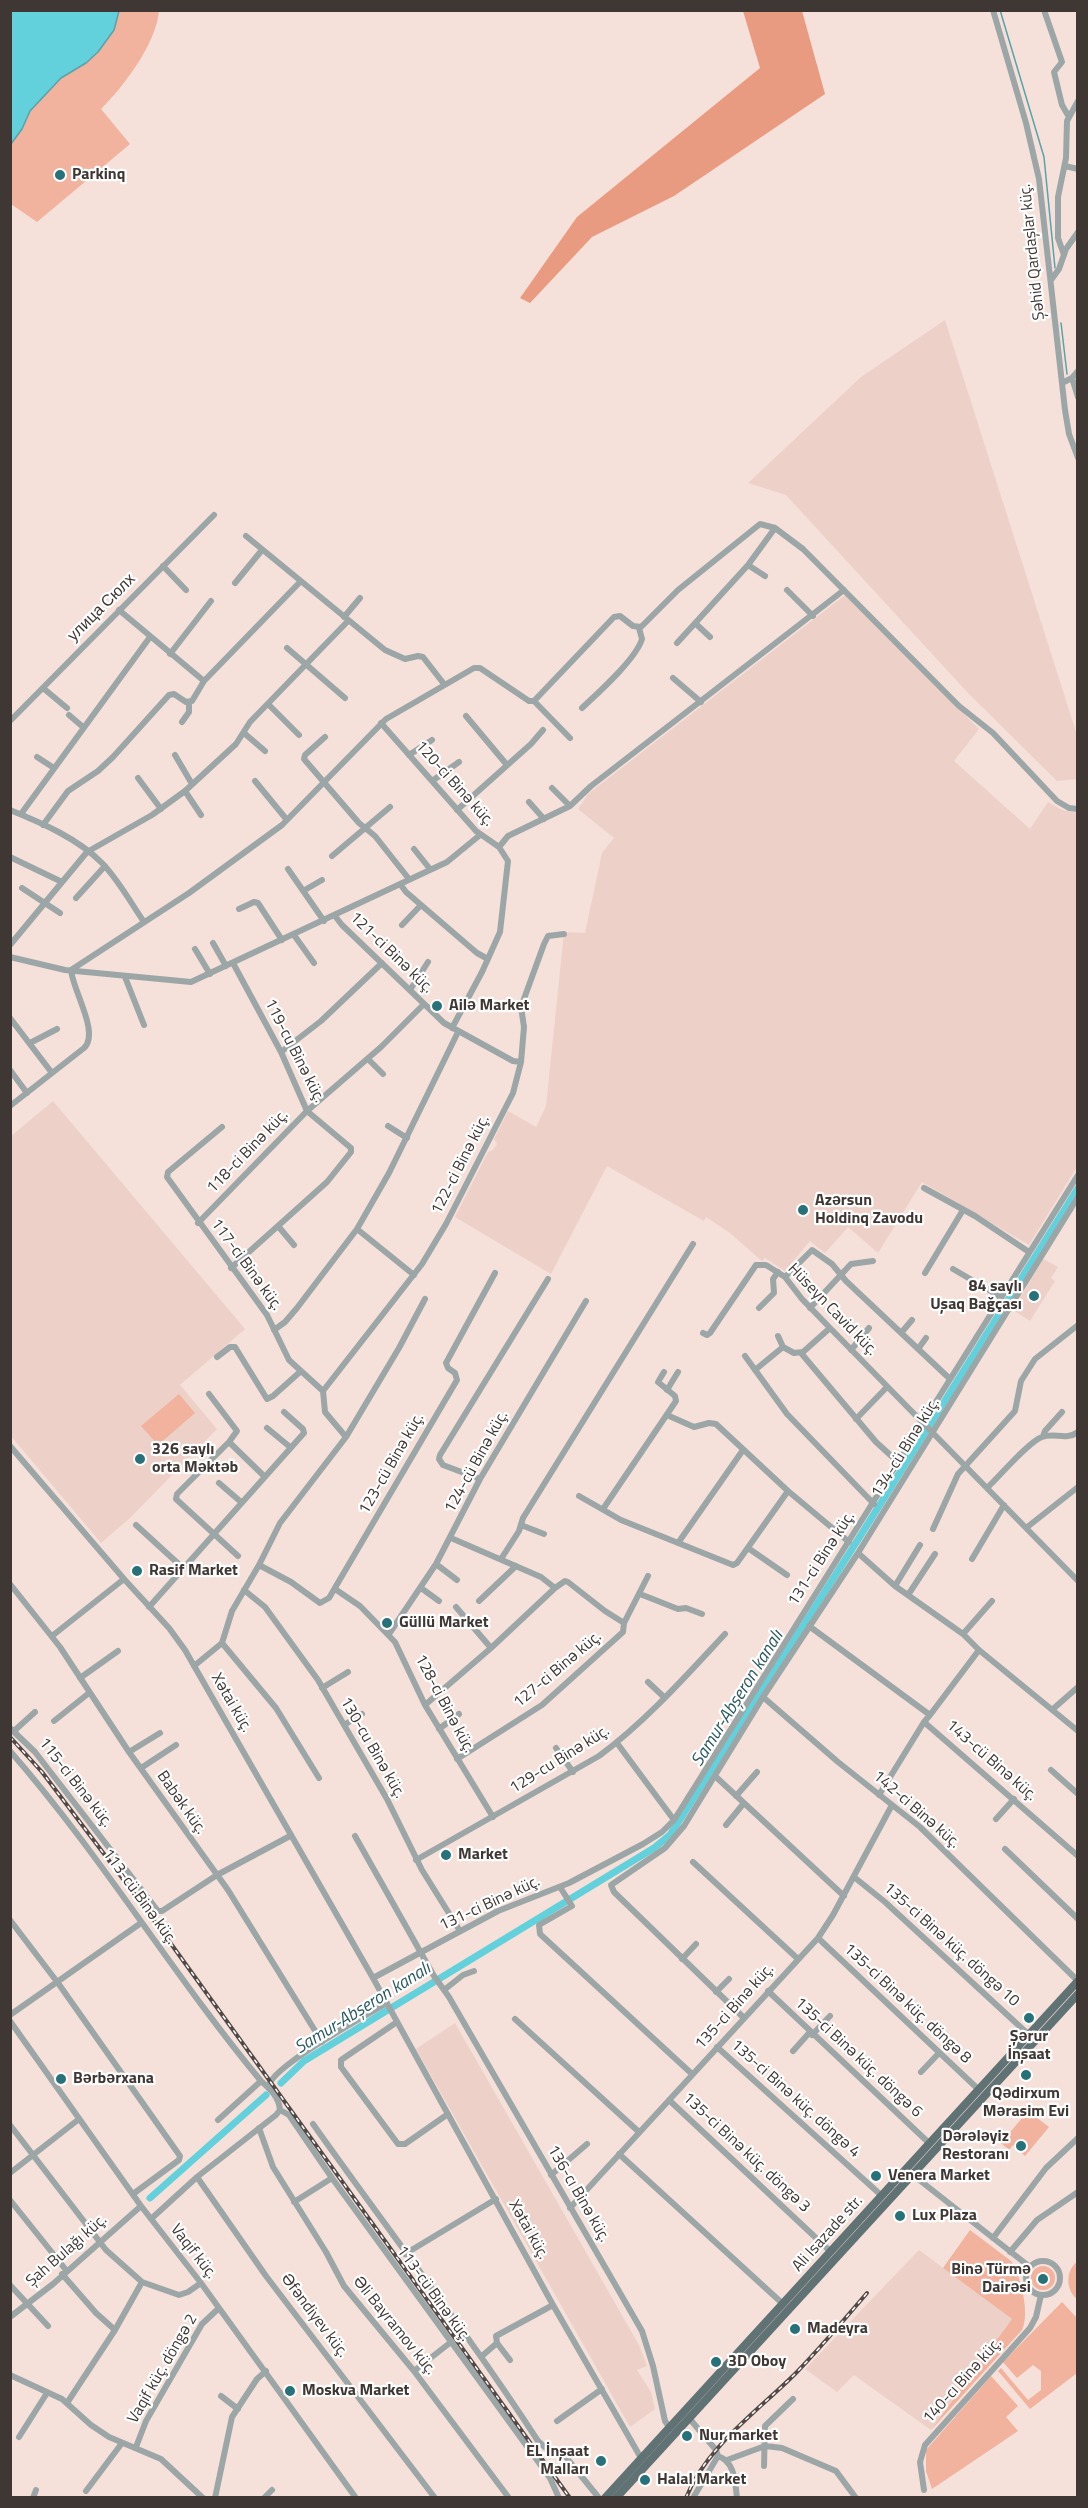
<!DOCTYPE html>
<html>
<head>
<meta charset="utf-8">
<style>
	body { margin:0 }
	#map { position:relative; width:1088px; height:2508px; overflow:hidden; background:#f5e0da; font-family:"Titillium Web",sans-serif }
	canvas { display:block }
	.frame { position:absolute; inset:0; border:12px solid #3f3734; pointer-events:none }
</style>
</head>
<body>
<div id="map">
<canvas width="1088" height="2508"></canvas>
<div class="frame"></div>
</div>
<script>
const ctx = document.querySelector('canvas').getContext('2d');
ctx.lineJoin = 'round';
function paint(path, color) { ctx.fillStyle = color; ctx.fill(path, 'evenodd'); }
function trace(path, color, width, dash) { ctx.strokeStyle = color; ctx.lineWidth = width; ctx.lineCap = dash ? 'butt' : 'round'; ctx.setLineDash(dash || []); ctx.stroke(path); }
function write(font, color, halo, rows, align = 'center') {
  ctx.font = font + ' "Titillium Web",sans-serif'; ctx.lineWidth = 4.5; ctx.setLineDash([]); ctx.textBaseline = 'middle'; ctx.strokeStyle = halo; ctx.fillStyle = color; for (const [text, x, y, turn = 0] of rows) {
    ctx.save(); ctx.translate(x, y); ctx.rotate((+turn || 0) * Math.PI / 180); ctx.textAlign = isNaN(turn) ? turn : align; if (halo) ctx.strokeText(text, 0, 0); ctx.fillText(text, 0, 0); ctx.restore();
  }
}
paint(new Path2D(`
	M945,320L1077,735V779L1057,781L968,693L786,495L748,483L861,377Z
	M845,595L979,729L954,761L1030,829L1048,802L1062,810L1077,813V1167L1029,1245L922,1182L878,1253L848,1227L825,1253L810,1241L785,1271L765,1258L762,1261L730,1233L706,1217L704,1221L607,1166L551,1274L455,1217L488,1152L493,1150L497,1144L494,1139L508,1111L536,1127L546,1106L564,932L585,933L602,853L614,838L578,809L588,794Z
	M53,1101L245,1329L180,1385L217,1429L129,1519L101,1543L11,1436L10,1137Z
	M1043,1259L1058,1267L1051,1278L1055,1281L1030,1321L1013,1310Z
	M455,2023L639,2345L647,2366L637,2370L651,2392L655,2409L630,2427L416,2049Z
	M919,2250L1012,2319L931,2430L854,2375L837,2392L805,2369Z`), '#edd1c8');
paint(new Path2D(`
	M10,11H159C156,44 124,86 101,109L130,144L37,222L11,204Z
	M179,1394L195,1413L158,1445L141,1426Z
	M1028,2111L1049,2127L1025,2156L1013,2145L1009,2150L1001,2143Z
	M970,2230L1011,2261C1021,2276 1030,2314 1022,2330L931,2430L1012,2319L943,2268Z
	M1077,2262V2299C1066,2290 1065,2271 1077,2262Z
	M1031 2278a12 12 0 1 1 24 0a12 12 0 1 1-24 0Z
	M1062,2302L1077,2318V2373L1030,2409L998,2371L1001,2368L1028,2400L1041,2390V2371L1033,2365L1017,2378L1003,2362Z
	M991,2376L1018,2406L1006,2417L1018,2431L932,2489L926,2471V2450Z`), '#f1b29e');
paint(new Path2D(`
	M743,11H802L825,94L674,196L592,237L530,303L520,298L577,217L760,68Z`), '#e99b82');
const water = new Path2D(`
	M11,10L119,11L114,30L98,52L86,63L61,78L30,111L22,129L11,144Z`);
paint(water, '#63d1dc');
trace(water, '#58a3aa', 1.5);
trace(new Path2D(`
	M1000,10L1044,157L1055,268
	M1061,323L1067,374`), '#58a3aa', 1.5);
trace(new Path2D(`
	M281,2083L304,2061L654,1848L670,1835L859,1538L1078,1188
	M150,2198L266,2095`), '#63d1dc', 7);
trace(new Path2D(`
	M993,10L1026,123L1039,179L1065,410L1069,434L1078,458
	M1044,10L1062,62L1054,72L1062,105L1069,117
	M1065,166L1078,169
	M1064,255L1058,238V197L1066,158L1067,121L1078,101
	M1051,280L1059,269L1066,249L1078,232
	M1072,378L1078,397
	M1062,383L1072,378L1078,371
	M246,536L385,650L405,659L418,656L423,657L444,684
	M748,565L765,576
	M163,566L186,590
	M235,583L262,550
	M787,590L813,616
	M119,610L204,681
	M344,617L360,598
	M695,623L710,637
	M677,643L748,565L775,528
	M287,648L345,698
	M170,654L211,601
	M673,678L701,702
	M43,688L67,708
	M534,701L570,738
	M268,704L299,735
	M582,708C598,693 636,659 642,639L639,628
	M69,715L83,727
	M466,716L507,765
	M10,721L214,515
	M182,722L189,712V702
	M381,723L476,831L499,847L508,861L500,932L482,972L452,1028
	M244,733L265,751
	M325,737L305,755L304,759L359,823L375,836L409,879
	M175,755L192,784
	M409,755L432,740
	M37,757L54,768
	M138,778L161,809
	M255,781L287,820
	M432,781L459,762
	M552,788L570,806
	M185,791L201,815
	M529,802L544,819
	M10,810C42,823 79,839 103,864C119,881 131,903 144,922
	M457,810L531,744L543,730
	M21,814L150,637
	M43,825L68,791L98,771L113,757L169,695L174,694L186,702L192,701L204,681L300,582
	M499,847L508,836L570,806L591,786L844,590
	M414,849L430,869
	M332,856L390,807
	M10,857L62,882
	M288,869L324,921
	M400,884L406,892L477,953L488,959
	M22,888L60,913
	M303,891L322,880
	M76,898L105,866
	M239,909L254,902L258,903L282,940
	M335,916L342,925L444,1023L513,1061L521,1062
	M402,925L421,905
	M294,935L314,963
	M213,943L226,966
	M10,945L87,852L152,815L185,791L236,744L250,722L348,621
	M195,949L210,974
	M10,957L65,970L191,982L447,862L480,835
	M71,970L189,893L282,825L386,719L474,668H480L529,701H534L614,617L620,616L633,626L641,627L678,590L760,524L775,528L803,549L959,706L993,733L1057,801L1069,808L1078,809
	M125,977L144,1025
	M410,990L428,962
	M10,1018L52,1073
	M30,1043L57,1029
	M281,1052L321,1021L382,963
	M368,1059L383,1074
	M10,1070L27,1093
	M10,1106L84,1048C100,1033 73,991 71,970
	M388,1126L407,1138
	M924,1188L975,1216L1029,1252
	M198,1223L307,1111L381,1047L424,1004
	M278,1226L294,1245
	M357,1229L414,1275
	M231,1268L327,1182L351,1152V1148L307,1111L281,1052L233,963
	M953,1269L1001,1297
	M925,1273L963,1210
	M785,1277L812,1250L832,1264L846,1281L950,1379
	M759,1308L774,1293L773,1279L778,1272
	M810,1308L851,1264L873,1261
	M274,1330L285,1322L297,1308L357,1229L389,1173L458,1032
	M703,1333L707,1335L710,1333L756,1265H766L785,1277L802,1299L830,1328L1078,1581
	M901,1333L912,1320
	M778,1336L783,1347
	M918,1349L926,1338
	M851,1350L869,1328
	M801,1353L876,1442L899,1463
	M745,1356L787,1414L874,1504
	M217,1357L230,1347H235L267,1399L273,1396L301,1371
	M755,1370L783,1347L794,1353L803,1352L830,1328
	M667,1390L678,1372
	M323,1391L422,1264L446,1224L513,1093L521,1062L524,1027L521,1007L544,944L548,936L564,934
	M209,1394L237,1431L229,1442L177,1494L176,1499L238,1556
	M667,1415L694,1427L709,1423L716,1424L788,1491L849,1542
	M856,1419L887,1387
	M267,1428L290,1447
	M1043,1436L1045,1431L1062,1412
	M346,1437L399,1348L425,1299
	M229,1442L264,1476
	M10,1446L124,1579L169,1628L185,1650L373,1978L553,2305L641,2458
	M480,1479L443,1465L439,1459L440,1455L548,1279
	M219,1483L241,1502
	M987,1488C999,1477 1028,1442 1042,1437C1054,1432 1066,1441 1078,1432
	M579,1496L621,1520L733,1565L737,1563L788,1491
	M603,1509L676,1401L675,1396L658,1382L664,1372
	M136,1525L183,1568
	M521,1525L544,1534
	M1026,1528L1078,1487
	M933,1529L958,1474L1015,1411L1021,1381L1035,1359L1078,1325
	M451,1538L541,1577L555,1588L565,1581L568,1582L605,1611L624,1623
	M678,1543L743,1450
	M748,1548L787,1575
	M858,1553L895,1586L963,1634L979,1650L1078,1731
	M501,1559L519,1531L523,1518L693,1244
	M972,1559L1004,1505
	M436,1564L457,1580
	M259,1565L291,1582L320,1603L329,1598L457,1380L455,1373L448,1368L446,1363L495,1273
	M10,1584L60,1647L129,1752L228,1890L322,2042
	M895,1586L920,1545
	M421,1588L439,1601
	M335,1589L360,1606L395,1642L425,1705L493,1817
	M244,1590L265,1607L318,1680L387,1799L422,1870L460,1931
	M640,1594L678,1609L686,1608L702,1614
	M908,1595L935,1554
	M479,1601L516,1566
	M149,1607L304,1433L303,1429L284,1412
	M456,1607L491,1648
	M809,1626L930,1715L924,1722L1078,1856
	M389,1634L436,1564L480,1479L586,1301
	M963,1634L992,1601
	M52,1636L124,1579
	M222,1643L276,1708L319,1778
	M194,1666L222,1643L232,1611L259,1565L280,1523L346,1437L325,1412L323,1391L289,1360L267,1315L167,1177L168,1172L222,1127
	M80,1678L118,1651
	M648,1682L665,1698
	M322,1688L348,1672
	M763,1697L838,1762L920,1827L1078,1981
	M425,1705L491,1648L555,1588
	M1053,1709L1078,1687
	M930,1715L979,1650
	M54,1721L89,1693
	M344,1725L362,1714
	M10,1728L35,1752L158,1911H162L217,1875L290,1836
	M439,1729L459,1714
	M14,1731L35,1712
	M617,1743L674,1820
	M556,1748L573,1772
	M10,1751C101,1855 173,1975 261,2081C270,2089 279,2097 280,2110
	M129,1752L160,1733
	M457,1759L542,1705L623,1632L624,1623L648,1576
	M141,1768L176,1745
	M1051,1770L1078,1794
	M715,1776L844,1896
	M879,1795L924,1722
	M736,1796L757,1772
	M996,1819L1014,1799
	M726,1825L744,1803
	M355,1836L434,1976L449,1997L642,2331L653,2366L665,2421L669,2427
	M1005,1849L1078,1919
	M416,1860L599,1756C646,1721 685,1677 725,1634
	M693,1862L798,1959
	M854,1877L885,1902L1028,2034
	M560,1887L572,1906L539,1925L540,1934L692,2074
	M10,1920L58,1983L180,2156L179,2160L133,2194
	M818,1938L978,2089
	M682,1959L696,1944
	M373,1978L498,1911L569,1883L643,1844L662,1832L674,1820L1078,1175
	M444,1990L463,1975L474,1971
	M768,1991L929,2143
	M716,1992L729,1979
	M10,2015L141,1923
	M743,2017L614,1892L611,1885L665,1848L684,1826L763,1697L858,1553L1078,1197
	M515,2019L639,2132
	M10,2021L141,2206L201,2283L356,2498
	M397,2022L341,2060V2067L398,2144H405L448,2114
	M812,2035L830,2016
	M717,2047L882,2196
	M793,2051L810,2032
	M921,2072L939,2053
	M269,2086C271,2067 366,2015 387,2003
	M669,2100L831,2252
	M280,2110L289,2115L332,2178L550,2478L559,2498
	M218,2120L261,2081
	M313,2124C388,2230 467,2332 538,2441L548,2450L565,2456L599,2498
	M10,2125L106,2250L142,2282
	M259,2128L273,2167L326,2252L344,2286L414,2371L509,2498
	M619,2154L783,2304
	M10,2173L79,2119
	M551,2175L587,2144
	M913,2175L1030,2267
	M197,2177L266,2276L435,2498
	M10,2200L66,2270
	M294,2202L332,2178
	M570,2208L818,1938L833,1915L892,1805
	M151,2219L197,2177L276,2115L280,2110
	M993,2238L1046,2168L1078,2138
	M1010,2252L1037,2220L1078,2192
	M405,2254L496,2199
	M1026 2278a17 17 0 1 1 34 0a17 17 0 1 1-34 0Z
	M62,2274L96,2313L115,2330
	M10,2285L48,2326
	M10,2317L53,2284L141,2206
	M482,2356L497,2343
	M510,2360L497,2343L496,2336L553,2305
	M414,2371L451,2342
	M10,2375L62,2399L91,2425L109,2437L161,2459L203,2498
	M221,2396L238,2409
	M67,2403L115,2330L142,2282L179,2295L188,2292L201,2283
	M689,2418L716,2450L718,2456C735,2462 735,2481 737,2498
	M557,2421L602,2389
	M19,2437L47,2393
	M136,2447L146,2421L202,2324L219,2308
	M727,2460L765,2446L782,2448L836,2471L856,2498
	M764,2466L765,2426L793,2399
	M924,2490L920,2462L925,2445L1030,2328L1036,2317L1041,2295
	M86,2491L122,2443
	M33,2498L36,2490
	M215,2498L232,2417L257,2379L266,2371
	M264,2498L272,2490
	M693,2498L718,2456`), '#9da6a7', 6);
trace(new Path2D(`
	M605,2498L1078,1981
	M616,2498L1078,1994`), '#617274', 8);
const rail = new Path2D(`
	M10,1737L42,1772L151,1916L570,2498
	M686,2498C705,2448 759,2410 796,2373C821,2347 844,2320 867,2293`);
trace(rail, '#524845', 4);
trace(rail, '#fff', 1.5, [4.5]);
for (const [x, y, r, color] of [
	[60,175,6,"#277178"],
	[437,1006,6,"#277178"],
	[803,1210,6,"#277178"],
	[1034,1296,6,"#277178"],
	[140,1459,6,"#277178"],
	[137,1571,6,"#277178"],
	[387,1623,6,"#277178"],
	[446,1855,6,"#277178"],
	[1029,2018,6,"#277178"],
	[1026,2075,6,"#277178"],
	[61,2079,6,"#277178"],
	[1021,2146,6,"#277178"],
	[876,2176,6,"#277178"],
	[900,2216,6,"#277178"],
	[1043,2279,6,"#277178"],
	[795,2329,6,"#277178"],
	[716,2362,6,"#277178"],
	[290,2391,6,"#277178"],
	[687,2436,6,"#277178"],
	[601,2461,6,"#277178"],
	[645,2480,6,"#277178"]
]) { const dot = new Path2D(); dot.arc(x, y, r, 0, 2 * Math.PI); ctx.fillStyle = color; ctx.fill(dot); trace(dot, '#fff', 2); }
write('bold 16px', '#3f3734', '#fff', [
	["Parkinq",72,175],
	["Ailә Market",449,1006],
	["Azərsun",815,1201],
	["Holdinq Zavodu",815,1219],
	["84 saylı",1022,1287,"right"],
	["Uşaq Bağçası",1022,1305,"right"],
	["326 saylı",152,1450],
	["orta Məktəb",152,1468],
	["Rasif Market",149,1571],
	["Güllü Market",399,1623],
	["Market",458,1855],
	["Şərur",1029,2037,"center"],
	["İnşaat",1029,2055,"center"],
	["Bərbərxana",73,2079],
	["Qədirxum",1026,2094,"center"],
	["Mərasim Evi",1026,2112,"center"],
	["Dərələyiz",1009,2137,"right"],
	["Restoranı",1009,2155,"right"],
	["Venera Market",888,2176],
	["Lux Plaza",912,2216],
	["Binə Türmə",1031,2270,"right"],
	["Dairəsi",1031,2288,"right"],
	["Madeyra",807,2329],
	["3D Oboy",728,2362],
	["Moskva Market",302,2391],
	["Nur market",699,2436],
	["EL İnşaat",589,2452,"right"],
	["Malları",589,2470,"right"],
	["Halal Market",657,2480]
], 'left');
write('16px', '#3f3734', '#fff', [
	["Şəhid Qardaşlar küç.",1033,252,-96],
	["улица Сюлх",102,608,-45],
	["120-ci Binə küç.",454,784,48],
	["121-ci Binə küç.",391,953,44],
	["119-cu Binə küç.",294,1051,63],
	["118-ci Binə küç.",248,1152,-46],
	["122-ci Binə küç.",461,1165,-63],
	["117-ci Binə küç.",246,1265,54],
	["Hüseyn Cavid küç.",832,1310,46],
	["134-cü Binə küç.",906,1448,-58],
	["124-cü Binə küç.",477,1462,-61],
	["123-cü Binə küç.",392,1464,-60],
	["131-ci Binə küç.",822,1559,-57],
	["127-ci Binə küç.",558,1670,-40],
	["Xətai küç.",231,1703,60],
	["128-ci Binə küç.",444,1704,62],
	["130-cu Binə küç.",372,1748,60],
	["129-cu Binə küç.",560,1760,-32],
	["143-cü Binə küç.",991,1761,41],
	["115-ci Binə küç.",75,1783,52],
	["Babək küç.",181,1803,55],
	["142-ci Binə küç.",916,1810,41],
	["113-cü Binə küç.",139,1897,54],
	["131-ci Binə küç.",490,1904,-25],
	["135-ci Binə küç. döngə 10",951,1945,42],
	["135-ci Binə küç. döngə 8",907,2004,43],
	["135-ci Binə küç.",735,2007,-48],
	["135-ci Binə küç. döngə 6",858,2058,43],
	["135-ci Binə küç. döngə 4",795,2099,42],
	["135-ci Binə küç. döngə 3",746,2153,43],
	["136-cı Binə küç.",578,2194,60],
	["Xətai küç.",528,2230,61],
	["Ali Isazade str.",828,2234,-48],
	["Şah Bulağı küç.",67,2251,-41],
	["Vaqif küç.",193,2252,52],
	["113-cü Binə küç.",433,2294,54],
	["Əfəndiyev küç.",314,2316,53],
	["Əli Bayramov küç.",394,2326,51],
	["Vaqif küç. döngə 2",163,2369,-60],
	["140-cı Binə küç.",963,2381,-48]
]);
write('italic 18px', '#2a5a5f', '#fff', [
	["Samur-Abşeron kanalı",738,1699,-58],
	["Samur-Abşeron kanalı",363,2009,-32]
]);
</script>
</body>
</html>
